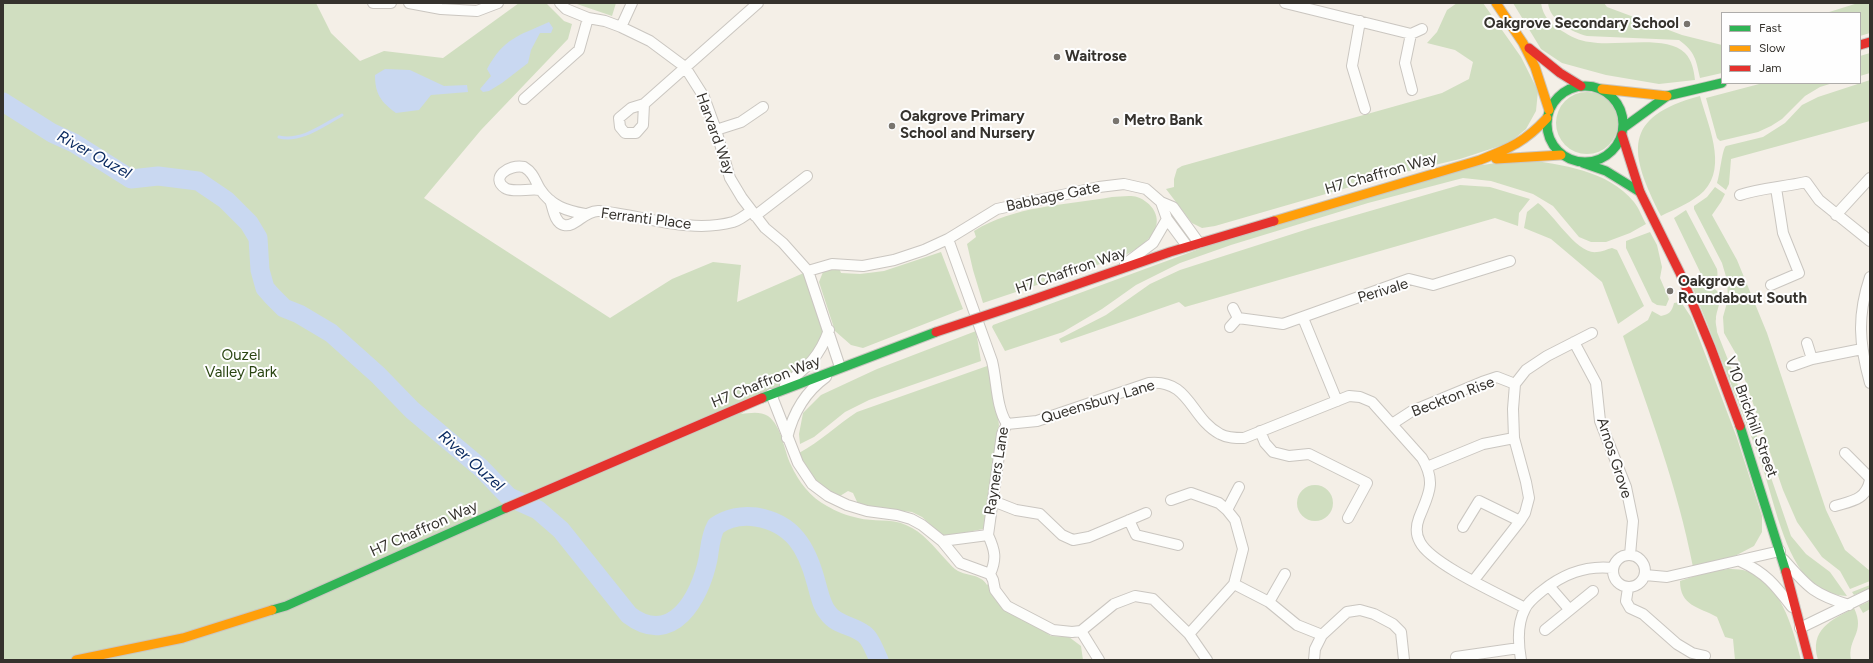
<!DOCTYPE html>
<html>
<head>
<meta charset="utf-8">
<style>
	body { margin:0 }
	#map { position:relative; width:1873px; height:663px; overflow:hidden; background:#f4efe7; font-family:Figtree,sans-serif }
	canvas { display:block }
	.frame { position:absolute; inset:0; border:4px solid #35322d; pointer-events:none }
	.legend { position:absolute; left:1721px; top:12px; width:140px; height:72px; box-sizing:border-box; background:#fefefe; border:1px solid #aeacaa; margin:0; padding:5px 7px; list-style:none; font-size:12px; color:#35322d }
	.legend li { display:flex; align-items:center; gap:8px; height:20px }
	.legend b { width:20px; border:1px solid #aeacaa }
</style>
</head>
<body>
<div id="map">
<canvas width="1873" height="663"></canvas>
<div class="frame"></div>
<ul class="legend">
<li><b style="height:5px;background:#30b455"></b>Fast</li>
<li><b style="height:5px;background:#ff9f0a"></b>Slow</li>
<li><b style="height:5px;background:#e5322d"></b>Jam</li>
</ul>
</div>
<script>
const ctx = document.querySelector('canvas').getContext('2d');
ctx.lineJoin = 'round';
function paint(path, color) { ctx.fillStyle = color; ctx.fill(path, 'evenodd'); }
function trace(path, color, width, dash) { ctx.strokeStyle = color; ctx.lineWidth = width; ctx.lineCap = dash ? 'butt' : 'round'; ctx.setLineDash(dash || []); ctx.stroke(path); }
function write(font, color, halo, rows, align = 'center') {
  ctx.font = font + ' Figtree,sans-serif'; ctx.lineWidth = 4; ctx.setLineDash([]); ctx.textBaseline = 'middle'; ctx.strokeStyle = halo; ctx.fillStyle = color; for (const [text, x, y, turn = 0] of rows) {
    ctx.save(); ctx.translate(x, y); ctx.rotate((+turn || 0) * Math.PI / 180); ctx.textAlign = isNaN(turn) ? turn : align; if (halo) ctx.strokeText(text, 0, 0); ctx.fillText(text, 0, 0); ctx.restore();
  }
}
paint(new Path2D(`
	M3,3H316L331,33L360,61L384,51L443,58L519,3H546L564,21L572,24L568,39L481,130L424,198L610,318L672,279L713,262L741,265L737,302L806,272L829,330L811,364L741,414C750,413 760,411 768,416C782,426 784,451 791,465C798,481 811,498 827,506C835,511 848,516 858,518C873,522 891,518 906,525C923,532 934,547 947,561C950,564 954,569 958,571C967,576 981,574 987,585L989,583L1027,618L1051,636L1069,637L1081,646L1083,660H3Z
	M574,3H616L612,16Z
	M1457,3H1483L1521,57L1538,91L1536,111L1526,129L1509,143L1460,159L1388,176L1215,226L1202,228L1192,223L1166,189L1174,187V179L1177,169L1182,166L1442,93L1469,79L1473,62L1455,50L1427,43L1437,32L1447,10Z
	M1513,3H1541C1543,16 1550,24 1562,31C1570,36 1579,41 1590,42C1615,47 1666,34 1685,53C1692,60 1694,71 1695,80L1659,84L1606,75L1562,63L1541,49Z
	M1548,3H1604L1607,7L1682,35L1722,45V73L1700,78C1696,59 1695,52 1679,40L1587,36C1572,32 1550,21 1548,3Z
	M1858,3H1870V33L1860,36V13H1826Z
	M1870,53V73L1860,76V56Z
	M1870,80V121L1731,159L1729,184L1726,190L1717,183C1720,175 1722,149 1726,146L1763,137L1785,123L1802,105L1818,97Z
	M1763,83H1833L1820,87L1805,96L1782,119L1771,126L1758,132L1720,141L1717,138L1706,98Z
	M1556 123a31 31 0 1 1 62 0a31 31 0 1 1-62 0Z
	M1700,96C1707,123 1728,166 1704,191C1693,202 1675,209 1661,216C1629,153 1621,117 1700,96Z
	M1523,159C1562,165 1608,170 1634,202C1639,208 1642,217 1646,224L1630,233L1606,242H1591L1579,237L1553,206L1533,194L1491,181L1463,178L1368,203L1231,245L1180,263L1136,285L1102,309L1063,332L1005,351L992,327L993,325L1210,245L1476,166Z
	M1460,185L1490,187L1530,199L1519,213L1518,226L1495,218L1185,307L1179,302L1061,343L1059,339L1106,315L1150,284L1180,270L1311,228Z
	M1715,187L1725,194L1721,202L1712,215L1737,260L1767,333L1826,510L1845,550L1870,571V581L1850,589L1840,571L1822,557L1797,522L1783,490L1736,354L1724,333L1723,317L1728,299L1727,280L1722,263L1694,209V206L1707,197Z
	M1112,197C1119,197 1130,195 1137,197C1152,202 1163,218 1153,233C1146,244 1134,250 1124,256L983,303L973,270L967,244L976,237L974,231C1014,206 1065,205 1112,197Z
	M1538,203C1554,214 1577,255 1597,252C1602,252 1607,249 1612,248L1617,250L1644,306L1618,324L1602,282L1551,239L1524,228L1527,212Z
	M1686,210L1717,269C1718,275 1718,280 1712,284L1706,282L1701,274L1674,218Z
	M1650,232L1657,245L1662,267L1660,278L1669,299L1666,306L1657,305L1652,302L1626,248V241Z
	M941,252L963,309L863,348L851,345L835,331L819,282L823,272L830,268H839L841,273L860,274L884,271Z
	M1697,278C1705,292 1711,284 1717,291C1724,298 1716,310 1716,319C1715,323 1717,327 1717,332L1749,413L1791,536L1806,554L1830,572L1847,596C1831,595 1817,591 1807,578C1781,548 1772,491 1758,454C1736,396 1713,338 1690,281Z
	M1681,302L1691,317L1737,438L1762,516V532L1754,546L1733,557L1693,567C1678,488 1649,412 1623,336L1648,320L1652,311L1661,316C1669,314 1672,312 1674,303Z
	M976,331L981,361L869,400L845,412L814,437L800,444L799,434L803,413L821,395L877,369Z
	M990,365L995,394L999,425L985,527L983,529L948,536L941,534L922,517L912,512L873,508L858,504L853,493L848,491L840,496C819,489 807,472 799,453C820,442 837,425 857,412Z
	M1297 503a18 18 0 1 1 36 0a18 18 0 1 1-36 0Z
	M1728,569C1732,569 1738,569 1743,570C1780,578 1793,629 1801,660H1735L1733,639L1725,637L1717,617C1699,607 1680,606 1680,581L1707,572Z
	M1870,585V589L1854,595L1852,592Z
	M1870,601V609L1863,613L1859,606Z
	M1854,608C1866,633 1847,638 1851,660H1818C1809,630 1831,620 1854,608Z`), '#d0dec0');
paint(new Path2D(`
	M549,22L553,28L551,33H540L531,50L528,63L502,83L489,91L483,92L480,89L491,76L487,69C504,38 518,36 549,22Z
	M385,69L410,70L444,86L467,85L468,92L431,95L419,110L396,113C381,102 375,94 375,75Z`), '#c9d8f1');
trace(new Path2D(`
	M279,137C302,142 323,125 342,115`), '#c9d8f1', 3);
trace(new Path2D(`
	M3,102L52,133L74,143L131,179L158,176L198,181L226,200L249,223L258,238L260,270L265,288L272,296L284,308L299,314L331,333L378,375L412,410L481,468L509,497L538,510L561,530L629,615C672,648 700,598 708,559C710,548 710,537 716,526C727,518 742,515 756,517C793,523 807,548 816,582C819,592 821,605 828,613C836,625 852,625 864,634C871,639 875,652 879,660`), '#c9d8f1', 19);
const street = new Path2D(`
	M373,3H391
	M409,3L441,9L477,11L498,3
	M560,3L566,9L588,18L605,21L621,27L650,41L685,67L704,97L716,130L730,178L742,198L765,228L783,243L808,271L840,367
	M1285,3L1411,34L1422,29
	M1360,21L1352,66L1365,109
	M621,27L632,3
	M1411,34L1405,63L1412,90
	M524,99L579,50L588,18
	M644,104L631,108L619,118L620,127L625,133H636L643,125L644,104L758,3
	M716,130L741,122L763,107
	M540,190C531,188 512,193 505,188C490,178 508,164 524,167C534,173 535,181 540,189C551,206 567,211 585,214
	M1740,195C1761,188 1784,187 1806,182L1819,200L1870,241
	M550,200C553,207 554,223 564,225C575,228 585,210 599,211C643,215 689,234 733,222C739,220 746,215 751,211
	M1836,215L1870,178
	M755,216L807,176
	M948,239L997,209L1099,187L1124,184L1146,189L1161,202
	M1187,246L1167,219L1161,202L1173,207L1199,243
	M1125,264L1153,243L1167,219
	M808,271L832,264L863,266L894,260L924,250L948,239L992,361C997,381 996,407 1007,424L1002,434L988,535L942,541
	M1870,277C1857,316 1859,343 1870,383
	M1771,285L1799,273L1783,233L1776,188
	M1233,308L1238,318
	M1238,318L1283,324L1409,279L1433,285L1510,261
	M1303,318L1337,401
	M1230,327L1238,318
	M1574,342L1596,383L1600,421L1626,487L1633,521L1630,555
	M1807,343L1812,359
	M1792,366L1812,359L1862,349
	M785,385C807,367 819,358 829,330
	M771,394L798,463L812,484L828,496L847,505L867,511L897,515L911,519L922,525L942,541L960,563L990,574L993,580L995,590L1007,606L1053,630L1072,632L1081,631L1114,604L1135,596L1153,599L1189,634L1207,660
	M1007,424L1037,421L1149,383C1190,379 1190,418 1220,434C1227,438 1236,438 1244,438L1349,396L1360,397L1372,402L1422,458C1437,483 1428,495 1419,518C1416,526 1416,535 1420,542C1431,564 1501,595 1525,608
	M1392,424L1412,411L1482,382L1497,377L1515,384
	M1260,431L1265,443L1273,452L1289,456L1309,454L1367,483L1348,518
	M787,438C793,413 805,392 826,377
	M1845,453L1870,478
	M1427,467L1483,444L1514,438
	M1171,500L1191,493L1219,503L1227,510L1235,520L1243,549L1234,584L1189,634
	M993,501L1016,510L1040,514L1062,535L1073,540L1089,537L1146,513
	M1835,506C1852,501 1866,500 1870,480
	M1227,510L1239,487
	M1129,520L1136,535L1178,545
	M1463,527L1479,501L1520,521
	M988,535C995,550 997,559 990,574
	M1613 571a16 16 0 1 1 32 0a16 16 0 1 1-32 0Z
	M1784,560C1808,587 1813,594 1849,605
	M1740,561C1766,573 1775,585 1792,607
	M1645,575L1667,577L1780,551
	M1474,580L1520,521L1525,513L1529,498L1526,482L1514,438L1513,409L1515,384L1526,370L1547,356L1592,333
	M1234,584L1269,602L1297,625L1322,635
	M1549,586L1569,609
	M1628,588L1626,601L1630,608L1643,614L1677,644L1692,653L1705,656
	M1269,602L1285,574
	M1800,628L1870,594
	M1545,630L1593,591
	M1081,631L1099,660
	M1456,657L1519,648
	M1314,660L1315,649L1322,635L1347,612L1360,610L1374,614L1393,624L1401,632L1404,660
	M1521,660C1518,643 1517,624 1525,609C1528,602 1536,596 1542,591C1563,574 1585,565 1613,568`);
const fast = new Path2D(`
	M1547 124a38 38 0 1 1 76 0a38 38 0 1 1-76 0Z
	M1623,128L1667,96L1722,83
	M1583,163L1606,171L1640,192
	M762,398L936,332
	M1740,426L1786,572
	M272,610L286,606L506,508`);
const slow = new Path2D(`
	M1496,3L1523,43L1535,67L1549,110
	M1602,89L1667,96
	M1496,159L1561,155
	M1274,221L1480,160C1510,148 1525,142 1547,118
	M76,660L183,638L272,610`);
const jam = new Path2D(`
	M1860,45L1870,42
	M1529,48L1560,73L1581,86
	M1622,135L1640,192L1680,273L1711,348L1740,426
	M1029,301L1170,252L1274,221
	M506,508L762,398
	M1786,572L1809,660`);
trace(street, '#cac6c0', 12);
trace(fast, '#cac6c0', 11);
trace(slow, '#cac6c0', 11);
trace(jam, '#cac6c0', 11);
trace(street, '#fdfdfb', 10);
trace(fast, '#30b455', 9);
trace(slow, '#ff9f0a', 9);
trace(jam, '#e5322d', 9);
const jamBridge = new Path2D(`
	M936,332L1029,301`);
trace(jamBridge, '#cac6c0', 11, []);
trace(jamBridge, '#e5322d', 9);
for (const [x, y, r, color] of [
	[1687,24,4,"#78746e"],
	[1057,57,4,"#78746e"],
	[1116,121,4,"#78746e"],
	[892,126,4,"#78746e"],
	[1670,291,4,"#78746e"]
]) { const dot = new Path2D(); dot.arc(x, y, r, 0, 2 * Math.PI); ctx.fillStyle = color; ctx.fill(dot); trace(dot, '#fefefe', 1.5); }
write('bold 15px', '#35322d', '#fefefe', [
	["Oakgrove Secondary School",1679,24,"right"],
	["Waitrose",1065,57],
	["Oakgrove Primary",900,117],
	["School and Nursery",900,134],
	["Metro Bank",1124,121],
	["Oakgrove",1678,282],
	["Roundabout South",1678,299]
], 'left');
write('15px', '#35322d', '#fefefe', [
	["Harvard Way",715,134,70],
	["H7 Chaffron Way",1381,174,-16],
	["Babbage Gate",1053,197,-12],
	["Ferranti Place",646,219,7],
	["H7 Chaffron Way",1071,271,-19],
	["Perivale",1383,291,-17],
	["H7 Chaffron Way",766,382,-22],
	["Beckton Rise",1453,397,-21],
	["Queensbury Lane",1098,402,-17],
	["V10 Brickhill Street",1751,417,70],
	["Arnos Grove",1614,458,72],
	["Rayners Lane",997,471,-81],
	["H7 Chaffron Way",424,529,-24]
]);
write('15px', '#2a4512', '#fefefe', [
	["Ouzel",241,356],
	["Valley Park",241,373]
]);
write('italic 16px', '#07275e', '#fefefe', [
	["River Ouzel",94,155,29],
	["River Ouzel",471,461,42]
]);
</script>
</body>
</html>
